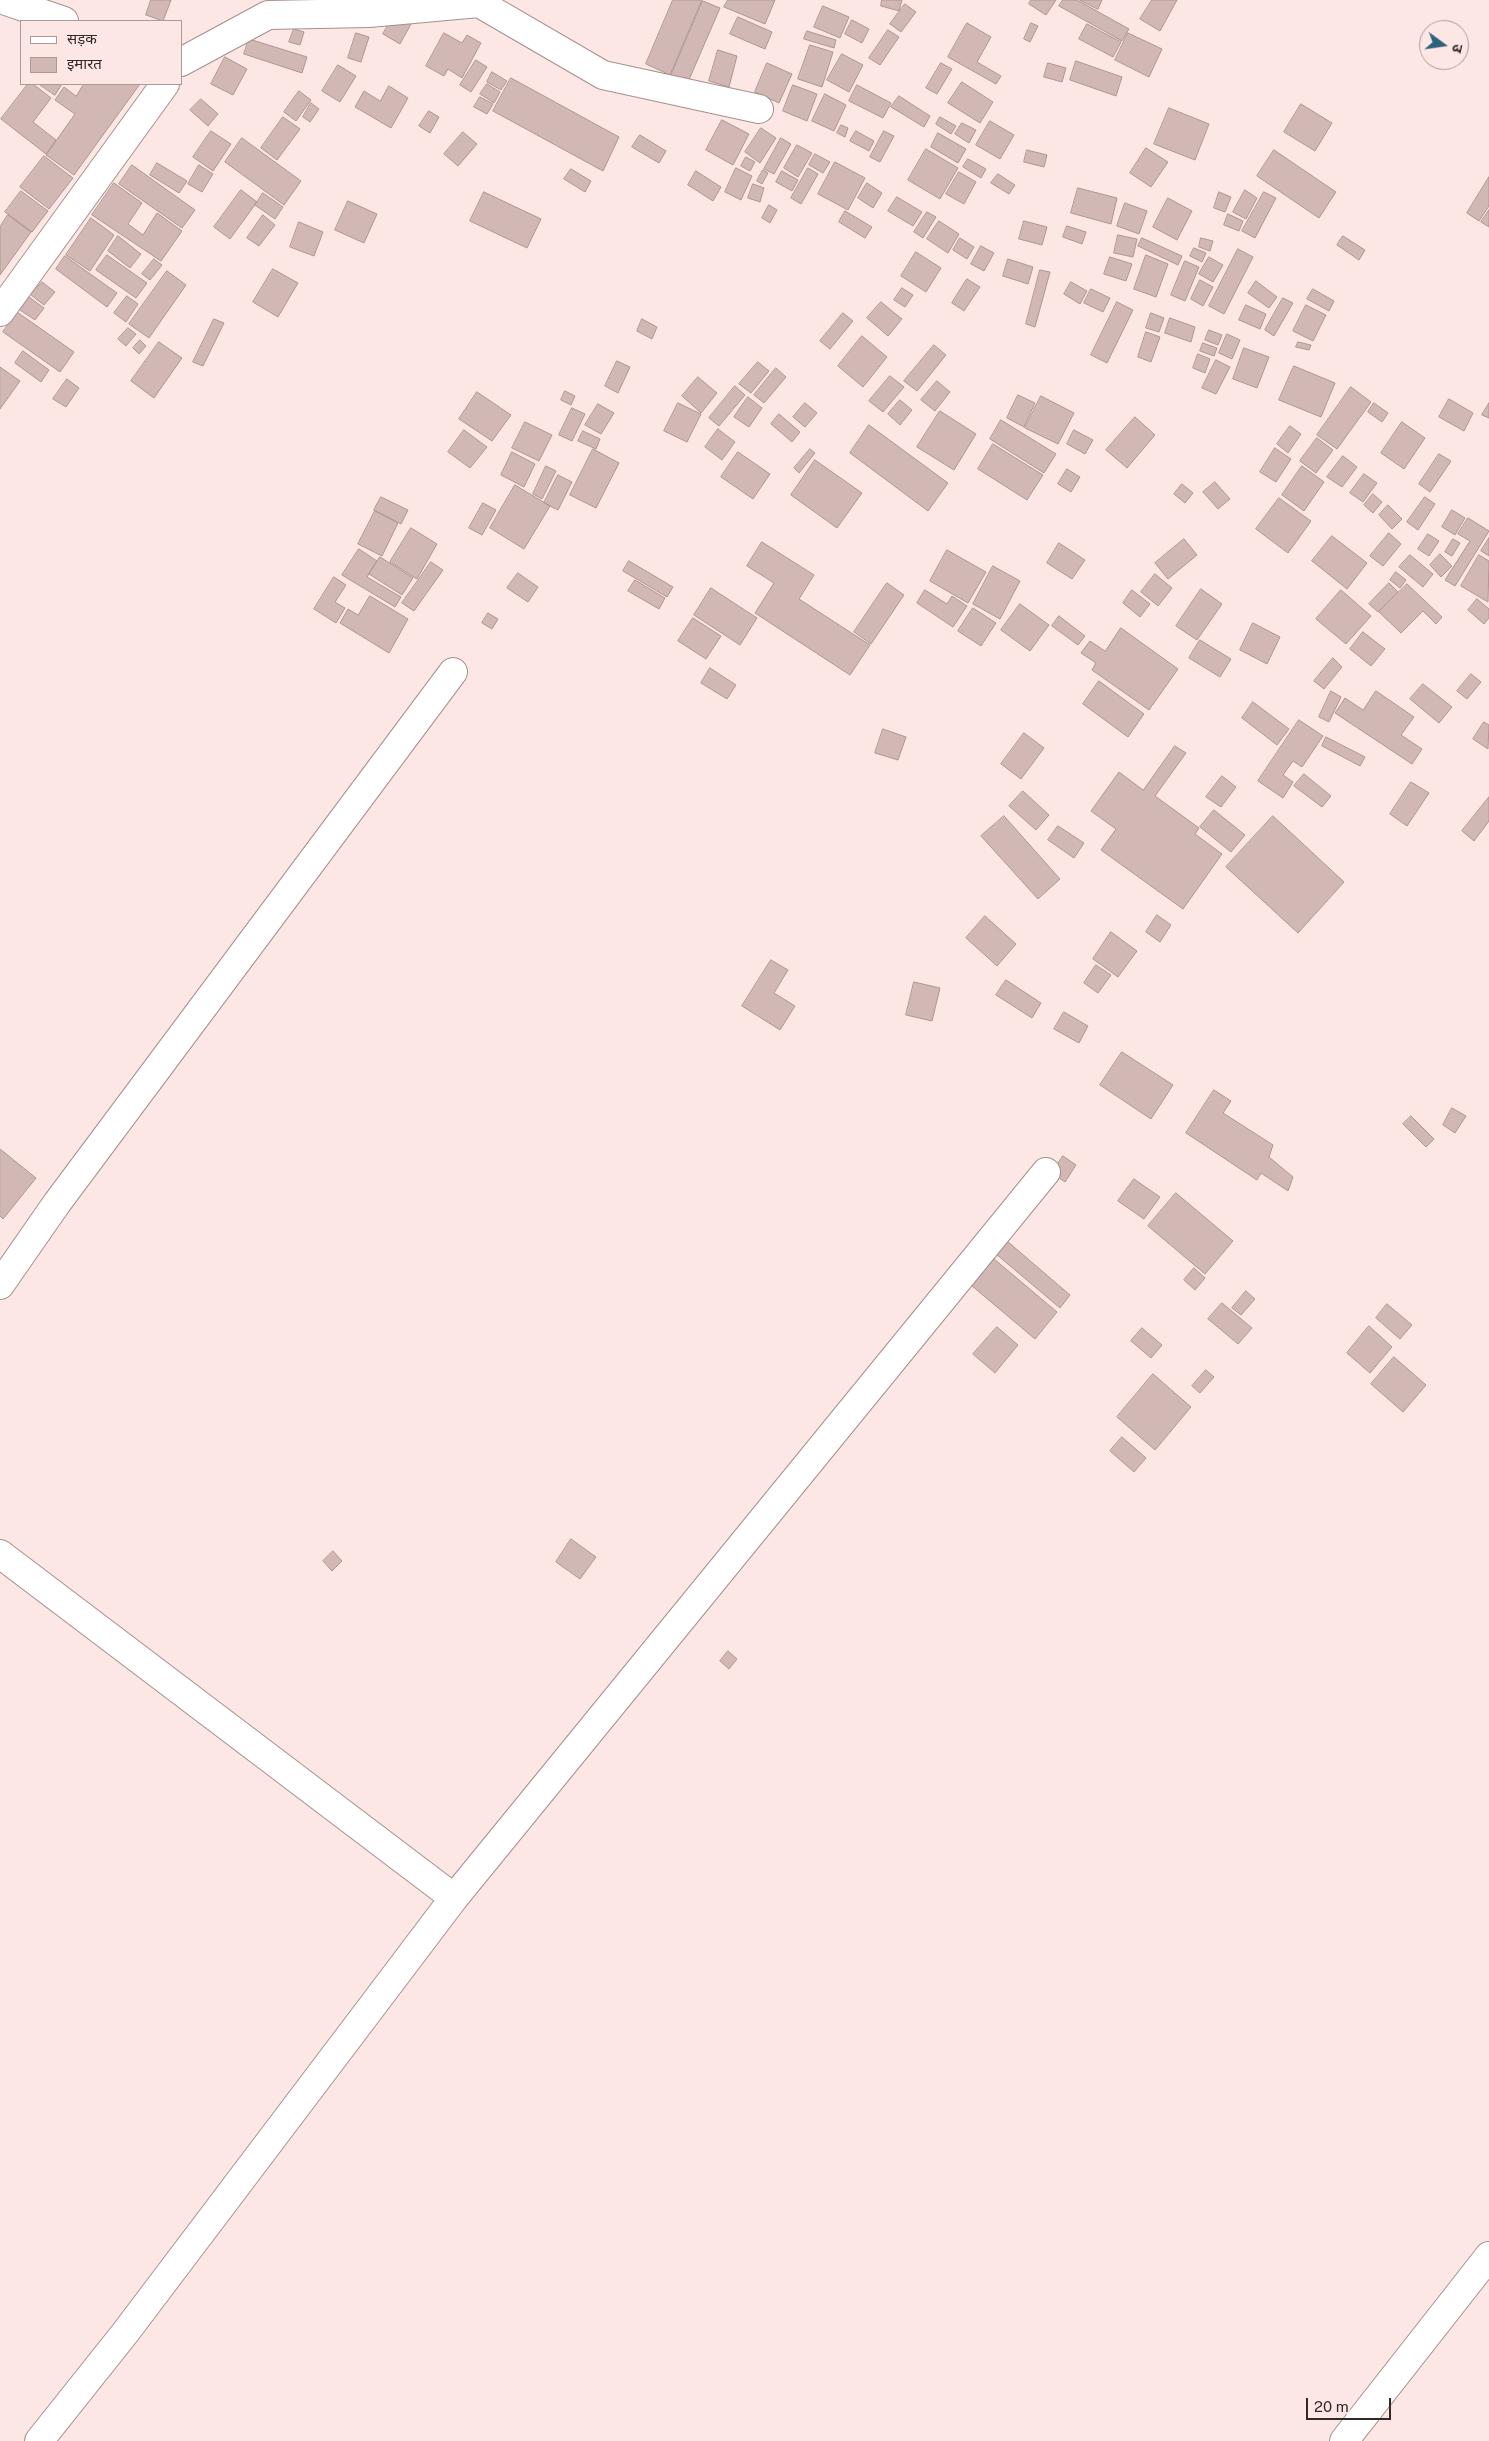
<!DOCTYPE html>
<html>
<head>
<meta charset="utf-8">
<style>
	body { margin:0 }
	#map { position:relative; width:1489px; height:2441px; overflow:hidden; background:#fce7e4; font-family:"Public Sans","Noto Sans Devanagari",sans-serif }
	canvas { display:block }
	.legend { position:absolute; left:20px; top:20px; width:162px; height:65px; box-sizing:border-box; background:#fce7e4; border:1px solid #ab9b98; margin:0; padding:6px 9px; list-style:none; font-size:15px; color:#322927 }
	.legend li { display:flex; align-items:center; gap:10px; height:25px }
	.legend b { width:25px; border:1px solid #ab9b98 }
	.north { position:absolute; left:1419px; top:20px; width:50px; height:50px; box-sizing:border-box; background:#fce7e4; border:1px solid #ab9b98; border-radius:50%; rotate:104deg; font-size:14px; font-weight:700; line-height:20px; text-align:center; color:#322927 }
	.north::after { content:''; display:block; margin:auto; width:18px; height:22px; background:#2f617e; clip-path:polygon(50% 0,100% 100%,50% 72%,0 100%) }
	.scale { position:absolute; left:1306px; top:2398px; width:85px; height:22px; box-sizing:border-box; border:2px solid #322927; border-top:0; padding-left:6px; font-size:15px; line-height:18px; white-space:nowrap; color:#322927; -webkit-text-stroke:4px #fce7e4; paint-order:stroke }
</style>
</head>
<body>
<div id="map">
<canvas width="1489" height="2441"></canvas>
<ul class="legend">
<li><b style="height:6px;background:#fff"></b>सड़क</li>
<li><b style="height:14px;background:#d1b8b5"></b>इमारत</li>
</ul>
<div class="north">उ</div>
<div class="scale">20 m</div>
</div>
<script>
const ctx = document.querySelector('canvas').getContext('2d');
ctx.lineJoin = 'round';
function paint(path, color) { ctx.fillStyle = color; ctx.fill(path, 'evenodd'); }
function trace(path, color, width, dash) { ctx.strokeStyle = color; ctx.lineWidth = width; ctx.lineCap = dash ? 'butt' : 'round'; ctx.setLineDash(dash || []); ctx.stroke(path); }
const building = new Path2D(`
	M151,0H171L163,21L146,15Z
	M673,0H702L670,75L646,64Z
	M728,0H775L765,24L724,7Z
	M882,0H902L899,11L881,6Z
	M1031,0H1056L1046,15L1029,4Z
	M1063,0H1077L1129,29L1122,41L1059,6Z
	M1080,0H1102L1098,9Z
	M1152,0H1177L1160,31L1140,19Z
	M703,1L720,8L688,82L671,76Z
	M905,4L916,12L901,32L890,24Z
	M823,6L849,17L840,38L814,27Z
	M394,15L411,24L400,44L383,34Z
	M738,17L772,32L765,49L730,34Z
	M852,20L869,29L862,43L845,34Z
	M967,23L991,37L977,62L1001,76L996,84L948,57Z
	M1031,23L1038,26L1030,42L1024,39Z
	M1087,24L1121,42L1113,57L1079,39Z
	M294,29L304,32L300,45L289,42Z
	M888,30L899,37L880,65L869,58Z
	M807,31L836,40L834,48L804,39Z
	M356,33L369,37L361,62L348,58Z
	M444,33L462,43L467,35L481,43L462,78L448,69L444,76L426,66Z
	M1128,33L1162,49L1149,77L1115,60Z
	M249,39L307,57L302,73L244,54Z
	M810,45L833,52L822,87L798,79Z
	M718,50L737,56L729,87L709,81Z
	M842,54L863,65L849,92L827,80Z
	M225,57L247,69L233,95L211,84Z
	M476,60L487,67L471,92L460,85Z
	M1076,61L1122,77L1116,96L1070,80Z
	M767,63L792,74L779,103L755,92Z
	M941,63L952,69L937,94L926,88Z
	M1048,63L1066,68L1062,82L1044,77Z
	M338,65L356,76L340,102L322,91Z
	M492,72L507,81L501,90L487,82Z
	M511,78L619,137L603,171L493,111Z
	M962,82L993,102L980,123L948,103Z
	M28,84H33L51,98L33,122L56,140L46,154L1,119Z
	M39,84H62L55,95Z
	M84,84H140L74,175L46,155L75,114L55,100L64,87L76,96Z
	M487,84L500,92L494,103L480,94Z
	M793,85L817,94L807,121L783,111Z
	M857,85L891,103L883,118L849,101Z
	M389,86L408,98L391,128L355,107L364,91L380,101Z
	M299,91L311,100L296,121L284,112Z
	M825,94L846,105L834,131L812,121Z
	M899,96L930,116L924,127L891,107Z
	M480,97L493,104L487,114L474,107Z
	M201,99L218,114L208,126L190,110Z
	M311,103L319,109L310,122L303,117Z
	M1301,104L1332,123L1315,151L1284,132Z
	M1169,108L1209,124L1195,160L1154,144Z
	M429,111L439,117L430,133L419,126Z
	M283,117L300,129L277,160L261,148Z
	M940,117L956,126L951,134L936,124Z
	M722,120L749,134L733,165L706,150Z
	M990,121L1014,135L1000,159L976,145Z
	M962,123L976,130L969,143L955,134Z
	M841,125L848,128L845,137L837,133Z
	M761,128L776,138L760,163L745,152Z
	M211,131L231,144L213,171L193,157Z
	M856,131L874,141L869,151L850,141Z
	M884,131L894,136L880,162L870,157Z
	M463,132L477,144L458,166L444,154Z
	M938,133L966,149L958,163L931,147Z
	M640,135L666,151L659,163L632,147Z
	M242,138L301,181L284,205L225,162Z
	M781,138L791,144L774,174L764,169Z
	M797,145L812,153L798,177L784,168Z
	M1146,148L1168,162L1151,187L1130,173Z
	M926,149L958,168L940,199L908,180Z
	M1027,150L1047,155L1044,167L1024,162Z
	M1274,150L1336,192L1319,218L1257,176Z
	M815,154L830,162L823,173L809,165Z
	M44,156L73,178L49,209L20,187Z
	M746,157L755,162L750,171L741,166Z
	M968,159L986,169L981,178L963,167Z
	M835,162L865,178L848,210L818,194Z
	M157,163L187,181L179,193L150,175Z
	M132,165L195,210L182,228L119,184Z
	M199,165L213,174L202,192L188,184Z
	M736,168L752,176L741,200L725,192Z
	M808,168L818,174L801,204L791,198Z
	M571,169L591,181L585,192L564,179Z
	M763,170L768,173L762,184L757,181Z
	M696,171L721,187L713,201L688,185Z
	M782,171L798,180L792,191L776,182Z
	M959,172L976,182L964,204L946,194Z
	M998,174L1015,185L1009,194L991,183Z
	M1489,177V206L1479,221L1467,213Z
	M114,183L142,203L128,224L143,235L157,213L182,231L161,261L92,215Z
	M867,183L882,193L873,208L858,198Z
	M753,184L764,188L760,202L748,198Z
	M1078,188L1117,198L1111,224L1071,213Z
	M241,190L257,202L230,239L214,227Z
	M1245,190L1257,198L1246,219L1233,212Z
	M21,191L48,211L32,232L5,212Z
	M484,192L541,219L527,248L470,221Z
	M1219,192L1231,197L1225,212L1214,208Z
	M1264,192L1276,198L1255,238L1242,231Z
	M263,193L283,207L275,219L255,205Z
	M897,197L922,212L913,226L888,211Z
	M1168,198L1192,211L1177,240L1153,227Z
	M348,201L377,214L364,243L335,230Z
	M1125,203L1147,211L1139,234L1117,226Z
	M769,205L777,210L770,223L762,218Z
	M1489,210V227L1481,222Z
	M845,211L872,227L865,238L839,222Z
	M927,212L936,217L923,238L914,232Z
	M1228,214L1243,221L1239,231L1224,225Z
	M8,215L31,232L0,275V227Z
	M263,215L275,225L259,246L247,238Z
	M91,218L114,235L90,271L66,255Z
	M939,221L959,234L948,253L927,239Z
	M1024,221L1047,227L1042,245L1019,239Z
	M299,222L323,232L314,256L290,247Z
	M1067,226L1086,232L1082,244L1063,237Z
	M1118,235L1137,239L1133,257L1114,253Z
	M118,236L141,254L130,268L108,251Z
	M1343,236L1365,250L1359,260L1337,245Z
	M960,238L974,247L967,259L953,250Z
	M1142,238L1182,256L1178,265L1138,246Z
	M1201,238L1213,241L1210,251L1199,247Z
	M981,246L994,253L984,271L971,264Z
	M1194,248L1206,253L1202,262L1190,256Z
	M1238,249L1253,257L1224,314L1209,306Z
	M916,252L941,268L926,292L901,276Z
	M107,255L147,283L136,298L96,270Z
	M1146,255L1168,264L1156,297L1134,289Z
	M65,256L117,293L107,307L56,269Z
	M1110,257L1132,264L1126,281L1104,274Z
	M1209,257L1223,265L1213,282L1199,274Z
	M154,259L162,265L150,280L142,274Z
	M1008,259L1033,267L1028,284L1003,276Z
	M1185,261L1199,267L1185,301L1171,295Z
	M273,269L298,283L278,317L253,302Z
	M1040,270L1050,272L1035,327L1026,324Z
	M167,271L186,285L149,338L129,324Z
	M967,279L980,287L964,311L952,303Z
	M1200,280L1213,287L1203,306L1191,299Z
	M1256,281L1277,297L1269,308L1248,293Z
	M42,282L55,292L44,305L31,295Z
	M1071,282L1087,291L1080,304L1064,294Z
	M902,288L913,295L905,307L894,300Z
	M1091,289L1110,298L1103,312L1084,303Z
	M1313,289L1334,301L1329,311L1307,299Z
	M127,296L138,304L126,322L114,313Z
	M29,297L44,308L35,320L20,310Z
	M1283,298L1293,303L1274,336L1265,330Z
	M881,302L902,319L888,336L867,318Z
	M1117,302L1133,310L1107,363L1091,355Z
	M1246,305L1266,314L1260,329L1239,320Z
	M1306,305L1326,315L1313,341L1293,331Z
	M17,312L74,352L60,372L3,332Z
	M843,313L853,321L830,349L820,341Z
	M1151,313L1164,318L1159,332L1146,328Z
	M1170,318L1195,327L1191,342L1165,333Z
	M214,319L224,323L203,366L193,362Z
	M642,319L657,327L652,339L637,331Z
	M128,328L136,334L126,346L118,339Z
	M1209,330L1222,335L1218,345L1205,340Z
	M1146,332L1160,337L1151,362L1138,357Z
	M1227,334L1240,340L1232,359L1219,353Z
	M862,336L887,357L863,387L838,366Z
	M140,340L146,346L139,354L133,348Z
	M159,342L182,358L154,398L131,381Z
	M1298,342L1311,345L1309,350L1296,347Z
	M1203,343L1217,348L1214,356L1200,351Z
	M934,345L946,355L917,391L904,381Z
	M1244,348L1269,357L1257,388L1233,379Z
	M23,351L49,370L41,382L15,363Z
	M1198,354L1210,359L1205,373L1193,368Z
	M1216,360L1230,367L1216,394L1202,388Z
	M617,361L630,367L618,393L605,386Z
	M758,362L769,371L751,393L739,384Z
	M1294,366L1335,383L1321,417L1279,400Z
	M0,367L20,381L0,409Z
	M776,368L786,377L764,403L754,395Z
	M890,376L904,387L883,412L869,401Z
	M698,377L717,393L701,413L682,396Z
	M67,379L79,388L66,407L53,399Z
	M937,381L950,392L935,411L921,400Z
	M735,386L745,395L719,426L709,418Z
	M1351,387L1371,402L1337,449L1317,435Z
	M565,391L575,396L571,405L561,400Z
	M477,392L511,415L492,441L459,419Z
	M1018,395L1035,403L1024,427L1007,418Z
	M1041,396L1074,413L1058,444L1025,428Z
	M748,397L762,408L749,427L734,417Z
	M1449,399L1473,413L1464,431L1439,417Z
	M900,400L912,410L900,425L888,414Z
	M678,403L701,414L687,442L664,431Z
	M805,403L817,413L805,427L793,417Z
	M1374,403L1388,413L1382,422L1368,412Z
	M1489,403V418L1482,415Z
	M598,404L614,413L601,434L585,425Z
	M572,408L585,414L572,441L559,435Z
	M940,411L976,434L954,470L917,447Z
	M779,414L800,432L792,442L771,424Z
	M1135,417L1155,435L1127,468L1106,450Z
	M1001,420L1056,454L1044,473L990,439Z
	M525,422L552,435L539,461L512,448Z
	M1402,422L1425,438L1404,469L1381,453Z
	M869,425L948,483L928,511L850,453Z
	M1290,426L1301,434L1288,453L1277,444Z
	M718,429L735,442L722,460L705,447Z
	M464,430L487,447L470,468L448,452Z
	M1074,430L1093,440L1085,454L1067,444Z
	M583,431L600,439L596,449L578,441Z
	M1317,438L1333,450L1316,473L1300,461Z
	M993,444L1043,475L1027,500L978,469Z
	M1275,448L1291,459L1276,482L1260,472Z
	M593,449L619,463L596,508L570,495Z
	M810,449L815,453L799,473L794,468Z
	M512,452L535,464L524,487L501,475Z
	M738,452L770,474L753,499L721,477Z
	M1439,454L1451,461L1430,492L1419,484Z
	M1343,456L1357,467L1342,487L1327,477Z
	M815,460L862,493L837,528L791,495Z
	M546,466L556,471L542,499L533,494Z
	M1302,466L1324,482L1304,511L1282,495Z
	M1067,469L1080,477L1071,492L1058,484Z
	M1364,474L1377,483L1363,502L1350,493Z
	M558,475L572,482L558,510L544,503Z
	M1215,482L1230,499L1218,509L1203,492Z
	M1182,484L1193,493L1185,503L1174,494Z
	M515,485L550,506L524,549L490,528Z
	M1373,494L1382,502L1373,513L1364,505Z
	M381,497L408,510L401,524L374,510Z
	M1425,497L1435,504L1418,530L1407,522Z
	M1279,498L1311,521L1288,553L1256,529Z
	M483,503L496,510L482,535L469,528Z
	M1388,505L1402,519L1392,529L1379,515Z
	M1452,510L1465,518L1455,535L1442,527Z
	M375,511L398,523L382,556L358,544Z
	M1468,518L1489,531L1455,586L1445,580L1470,541L1458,534Z
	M411,528L437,544L417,579L390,562Z
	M1389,533L1401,544L1383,566L1370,556Z
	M1428,534L1439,541L1429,556L1418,549Z
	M1332,536L1367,563L1347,589L1312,561Z
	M1489,538V556L1481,551Z
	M1184,539L1197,555L1168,579L1155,563Z
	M1453,539L1460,543L1452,556L1445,552Z
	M762,542L814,575L799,599L870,645L850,675L755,613L774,583L747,566Z
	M1059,543L1085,560L1072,579L1047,563Z
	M359,549L377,561L367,577L401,597L395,607L342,575Z
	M947,550L986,572L968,603L930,581Z
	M1440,554L1452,566L1441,577L1430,565Z
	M1410,555L1433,574L1423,587L1399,567Z
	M1479,555L1489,561L1488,602L1461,586Z
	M380,557L413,578L402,595L369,574Z
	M629,561L673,587L667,597L623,571Z
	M431,562L443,570L414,611L402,603Z
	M993,566L1020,581L1000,619L973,604Z
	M1396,572L1406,580L1400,588L1390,580Z
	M518,573L538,587L528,602L507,588Z
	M1155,574L1172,588L1158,606L1141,592Z
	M334,577L346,585L335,602L345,608L336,623L314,609Z
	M635,580L665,598L659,609L628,591Z
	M887,583L904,595L871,644L854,632Z
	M1389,583L1398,592L1378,612L1369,604Z
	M1407,584L1442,617L1436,624L1423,611L1401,633L1379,612Z
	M711,588L757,618L740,645L694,615Z
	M1201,589L1222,604L1197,640L1176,626Z
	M925,590L947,604L952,596L967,606L953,627L917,603Z
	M1132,590L1150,604L1140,617L1123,603Z
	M1341,590L1371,616L1346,644L1316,619Z
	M370,596L408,619L389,653L340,623L348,609L358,615Z
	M1477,599L1489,609V618L1484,624L1468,610Z
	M1020,604L1049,625L1030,651L1001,630Z
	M973,608L996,623L981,646L958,631Z
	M488,613L498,619L492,629L482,623Z
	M1059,616L1085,636L1078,645L1052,626Z
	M693,618L721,636L706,659L678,641Z
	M1253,623L1280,637L1267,664L1240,650Z
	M1121,628L1178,669L1149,710L1092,670L1096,663L1081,653L1090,641L1105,651Z
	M1363,632L1385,649L1371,666L1350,649Z
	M1200,640L1231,659L1220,677L1189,658Z
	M1333,658L1342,667L1324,689L1314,681Z
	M710,668L736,685L727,699L701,683Z
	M1471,674L1481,682L1467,699L1457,691Z
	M1099,681L1144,714L1128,737L1083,704Z
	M1423,684L1452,707L1439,723L1410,699Z
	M1331,691L1341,697L1329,722L1319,717Z
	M1376,691L1414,717L1401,735L1422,749L1412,764L1335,713L1345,698L1363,710Z
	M1253,702L1289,729L1277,745L1242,718Z
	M1299,720L1323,736L1302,767L1293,761L1283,775L1293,782L1283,798L1258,781Z
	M1484,722L1489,725L1488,749L1473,739Z
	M883,729L906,737L898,760L875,753Z
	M1024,733L1044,748L1021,779L1001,764Z
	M1326,737L1365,757L1360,766L1322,746Z
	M1175,746L1186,753L1155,796L1199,828L1195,834L1222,854L1183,909L1101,850L1116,829L1091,811L1119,772L1143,790Z
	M1304,774L1331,796L1322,807L1294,786Z
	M1222,776L1236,787L1221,807L1206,797Z
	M1411,782L1429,793L1407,826L1390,814Z
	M1023,791L1049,815L1036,830L1009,806Z
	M1489,797V821L1474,841L1462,831Z
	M1214,810L1245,835L1231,852L1200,827Z
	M1004,816L1060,879L1038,899L981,836Z
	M1273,816L1344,882L1298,933L1226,867Z
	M1058,826L1084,843L1074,858L1048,840Z
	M1157,915L1171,925L1160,942L1146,932Z
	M985,916L1016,944L997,966L966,938Z
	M1111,932L1137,951L1118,977L1093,959Z
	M771,960L788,970L774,993L795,1006L780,1030L742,1006Z
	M1096,965L1111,975L1098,993L1084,983Z
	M1006,980L1041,1003L1032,1018L996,995Z
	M914,982L940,988L932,1021L906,1015Z
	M1064,1012L1088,1026L1079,1043L1054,1029Z
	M1122,1052L1173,1085L1151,1119L1100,1085Z
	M1214,1090L1231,1101L1223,1113L1273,1145L1269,1157L1293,1177L1288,1191L1261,1173L1257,1180L1186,1133Z
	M1452,1108L1466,1116L1455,1133L1443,1125Z
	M1411,1116L1434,1139L1426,1147L1403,1124Z
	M0,1149L36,1178L3,1219L0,1216Z
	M1063,1156L1076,1165L1065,1182L1052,1173Z
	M1134,1179L1160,1197L1144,1219L1118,1201Z
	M1176,1193L1233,1241L1205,1274L1148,1226Z
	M1007,1241L1070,1295L1060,1308L996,1254Z
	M987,1253L1057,1312L1035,1339L965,1280Z
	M1194,1268L1205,1278L1195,1290L1184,1280Z
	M1246,1291L1255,1299L1241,1315L1232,1308Z
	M1222,1303L1252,1328L1238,1344L1208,1319Z
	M1387,1304L1412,1325L1400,1339L1376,1318Z
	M1369,1326L1392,1347L1370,1373L1347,1353Z
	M997,1327L1018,1345L995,1373L973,1354Z
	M1142,1328L1162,1345L1151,1358L1131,1341Z
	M1394,1357L1426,1385L1403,1412L1371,1384Z
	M1206,1370L1214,1377L1200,1393L1192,1386Z
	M1153,1374L1191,1407L1155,1450L1117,1417Z
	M1122,1437L1146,1458L1134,1472L1110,1451Z
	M571,1539L596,1557L580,1579L556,1562Z
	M333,1551L342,1561L332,1571L323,1561Z
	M728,1651L737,1659L729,1669L720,1661Z`);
paint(building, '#d1b8b5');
trace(building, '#ae9693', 1);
const minor = new Path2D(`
	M181,62L268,15L369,13L479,3L603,75L759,109
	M0,1285L57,1203L453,672
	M0,1554L454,1898L1046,1172
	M39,2441L125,2333L454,1898`);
const tertiary = new Path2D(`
	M3,0L64,21
	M0,312L165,84
	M1344,2441L1489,2256`);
trace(minor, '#a78f8c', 30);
trace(tertiary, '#a78f8c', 30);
trace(minor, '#fff', 28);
trace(tertiary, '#fff', 28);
</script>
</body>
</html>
